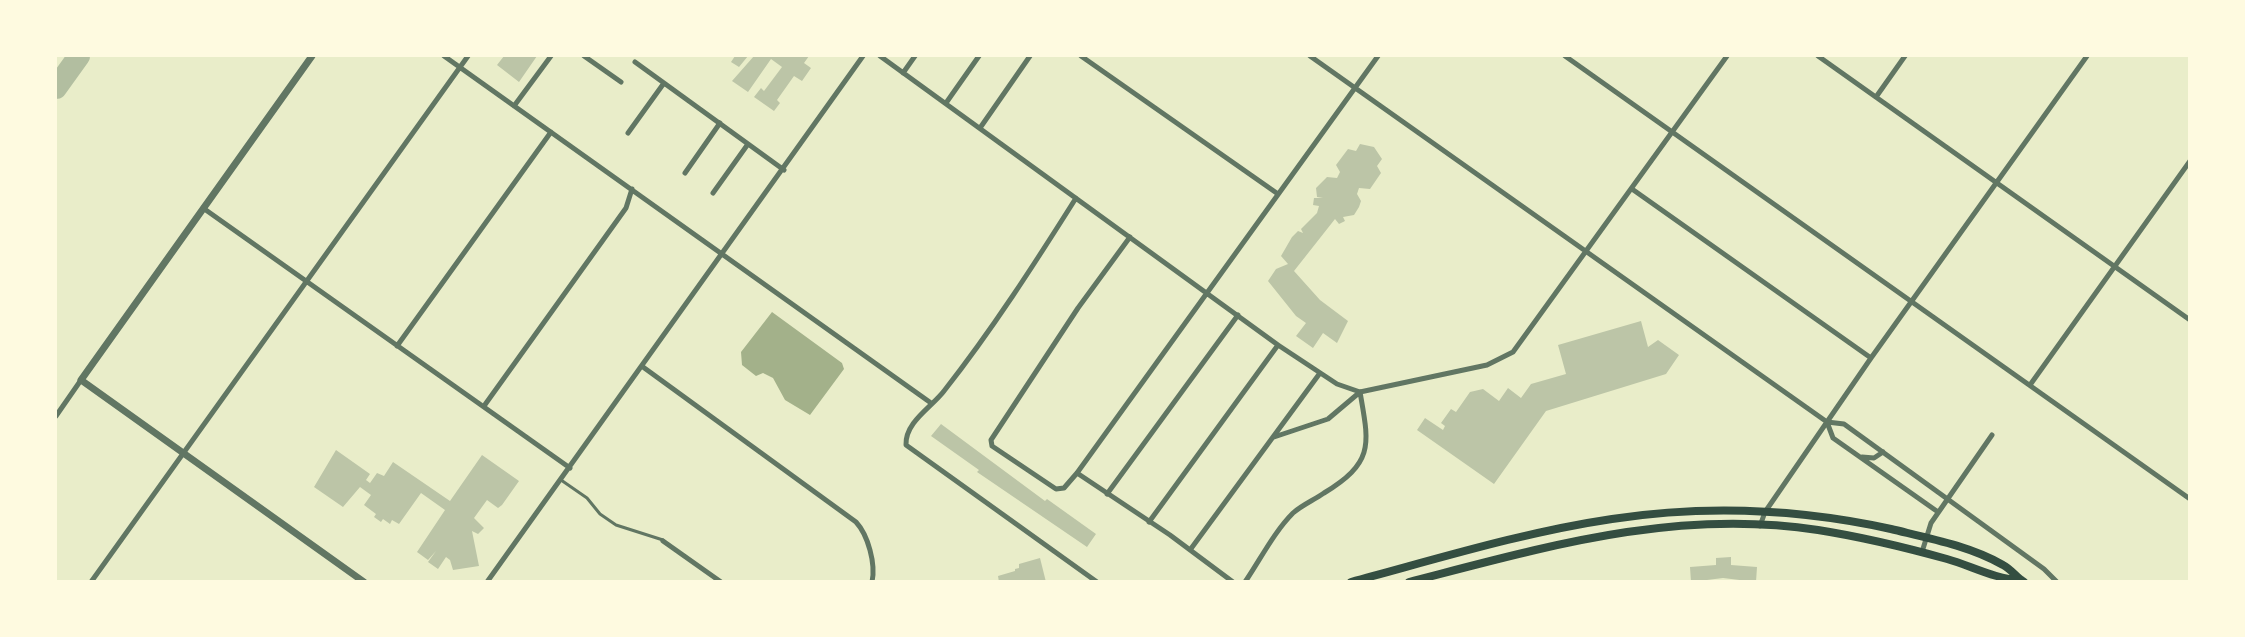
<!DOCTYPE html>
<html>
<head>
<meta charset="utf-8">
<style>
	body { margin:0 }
	#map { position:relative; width:2245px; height:637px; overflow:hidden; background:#e9edc9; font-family:Quicksand,sans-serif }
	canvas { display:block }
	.frame { position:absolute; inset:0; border:57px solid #fefae0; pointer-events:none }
</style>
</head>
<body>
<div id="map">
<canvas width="2245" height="637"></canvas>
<div class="frame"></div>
</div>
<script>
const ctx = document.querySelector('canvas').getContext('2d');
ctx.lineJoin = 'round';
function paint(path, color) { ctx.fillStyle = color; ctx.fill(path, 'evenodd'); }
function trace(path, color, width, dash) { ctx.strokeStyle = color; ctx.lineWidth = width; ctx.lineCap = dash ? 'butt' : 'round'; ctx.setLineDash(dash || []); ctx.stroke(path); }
paint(new Path2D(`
	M772,312L842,363L844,369L810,415L785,400L773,378L763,373L756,376L742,365L741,352Z`), '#a3b18a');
trace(new Path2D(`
	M56,88L79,56`), '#b2bea0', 22);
paint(new Path2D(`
	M504,56H537L519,82L497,65Z
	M735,56H748L739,67L731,62Z
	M754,56H809L804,63L811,68L802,81L794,76L777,100L780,103L774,111L754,97L761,88L764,91L782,67L771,59L748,92L732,81Z
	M1360,144L1374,147L1382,159L1377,166L1381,173L1370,189L1359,188L1357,194L1361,201L1359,207L1354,215L1343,217L1345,221L1339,224L1335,219L1294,271L1320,300L1348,321L1337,343L1323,333L1313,348L1296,336L1306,323L1296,316L1268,281L1276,269L1288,264L1281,256L1292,237L1298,231L1303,233L1301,229L1317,213L1319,206L1313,205L1314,198H1323L1317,197L1316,188L1327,177L1337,178L1340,172L1336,165L1348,149L1356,151Z
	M1641,321L1648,347L1658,340L1679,355L1666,374L1546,411L1494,484L1417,430L1425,418L1443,430L1445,426L1441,423L1451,409L1456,412L1470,392L1483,389L1499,401L1508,388L1521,398L1531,384L1566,374L1558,345Z
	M941,424L1045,501L1047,499L1096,534L1087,547L977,472L979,470L931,436Z
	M336,450L370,474L366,480L370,483L377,473L384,476L393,462L450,501L482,455L519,481L502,505L498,508L487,500L474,518L484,528L478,534L472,531L479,566L453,570L450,560L446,557L438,569L428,562L436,551L428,560L417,552L445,510L421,493L399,524L392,520L390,524L383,519L381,522L374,517L376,514L364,505L371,495L360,487L343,507L314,487Z
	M1731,557V565L1757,567L1756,582L1723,578L1691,582L1690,567L1716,565V558Z
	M1040,558L1046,582H999L998,576L1015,571V569L1019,568V564Z`), '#bcc5a7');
trace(new Path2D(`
	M561,480L587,498L600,514L616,525L663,540`), '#617663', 3);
trace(new Path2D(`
	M444,56L931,403
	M584,56L621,82
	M880,56L1278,345L1337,384L1360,392L1487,365L1513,352L1727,56
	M1081,56L1278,194
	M1310,56L1827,422L1844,424L2044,569L2057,582
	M1565,56L2190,499
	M1818,56L2190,320
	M635,62L784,170
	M903,73L915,56
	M1876,97L1905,56
	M946,103L979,56
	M514,106L551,56
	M980,128L1030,56
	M628,133L664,83
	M685,173L720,123
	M1632,189L1871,358
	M713,193L748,144
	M1076,198C1035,263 992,330 944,391C932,407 905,422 906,445L1097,582
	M203,208L570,468
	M1130,237L1078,308L991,440L992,446L1056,489L1064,488L1077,473L1378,56
	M397,346L551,132
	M643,367L856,522C868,535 876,564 872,582
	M2030,385L2190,161
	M484,406L626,208L632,189
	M56,416L81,380
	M1827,422L1833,438L1938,512
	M1274,437L1328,419L1360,392
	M1862,457L1874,458L1883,452
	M1077,473L1170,535L1233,582
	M1107,494L1238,315
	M1149,522L1278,345
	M1760,526L1765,512L1871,358L2087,56
	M663,541L721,582
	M1190,550L1320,373
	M1922,552L1931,523L1992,435
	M91,582L468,56
	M487,582L863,56
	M1245,582C1260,560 1274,532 1293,513C1302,505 1314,500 1324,493C1375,462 1369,444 1360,392`), '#617663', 5);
trace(new Path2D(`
	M312,56L81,380L364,582`), '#617663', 7);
trace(new Path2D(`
	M1351,582C1437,559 1524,532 1612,519C1704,505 1800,509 1891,529C1928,538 1970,546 2003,565C2011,569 2016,577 2024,582
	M1409,582C1545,547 1675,508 1818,530C1862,537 1904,547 1947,559C1972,566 1994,579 2021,580`), '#344e41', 8);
</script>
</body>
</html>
